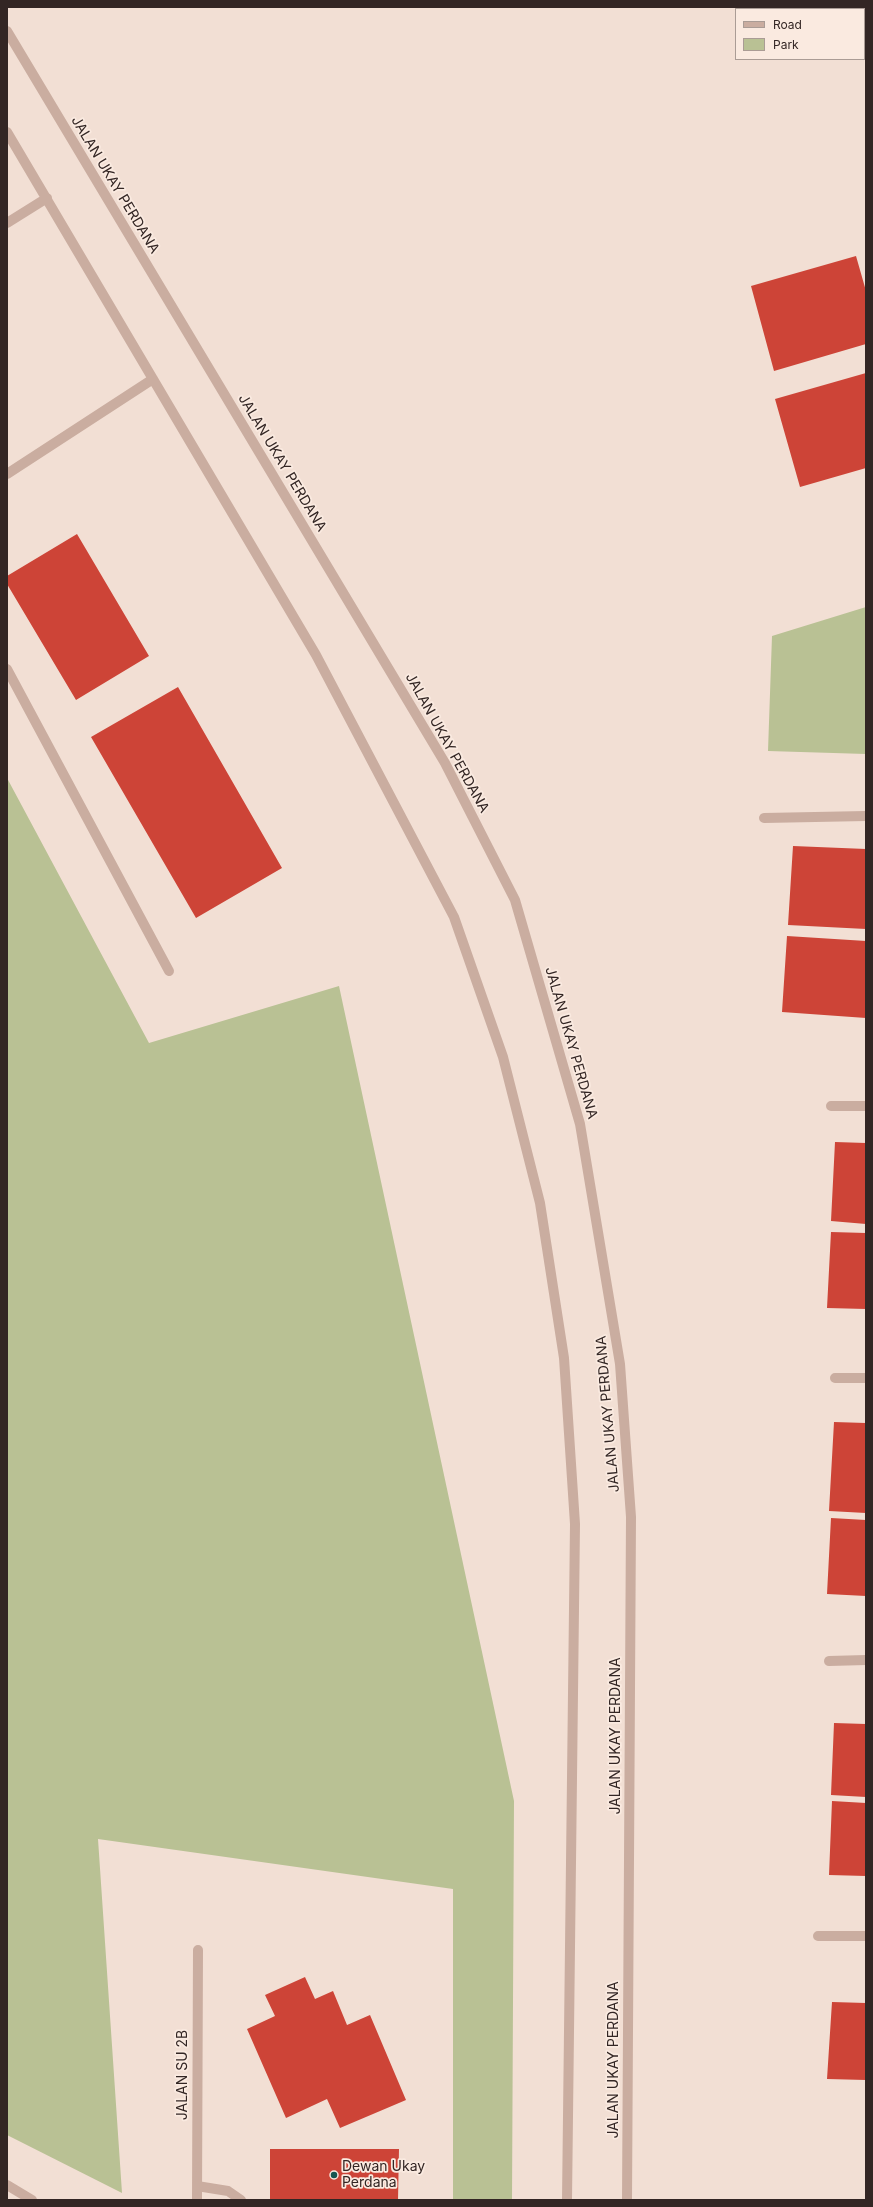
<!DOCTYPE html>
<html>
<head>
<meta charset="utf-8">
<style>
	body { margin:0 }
	#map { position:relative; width:873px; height:2207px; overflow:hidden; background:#f2dfd4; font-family:Inter,sans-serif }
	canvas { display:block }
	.frame { position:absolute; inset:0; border:8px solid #332624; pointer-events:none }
	.legend { position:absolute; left:735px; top:8px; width:130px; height:52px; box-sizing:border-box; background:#faeae0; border:1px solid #aa9c95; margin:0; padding:5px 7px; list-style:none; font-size:12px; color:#332624 }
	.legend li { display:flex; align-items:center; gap:8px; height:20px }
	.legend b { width:20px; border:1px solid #aa9c95 }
</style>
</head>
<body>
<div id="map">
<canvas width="873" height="2207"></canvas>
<div class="frame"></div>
<ul class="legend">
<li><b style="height:5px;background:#caada0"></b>Road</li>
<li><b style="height:11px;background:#b9c194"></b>Park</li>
</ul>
</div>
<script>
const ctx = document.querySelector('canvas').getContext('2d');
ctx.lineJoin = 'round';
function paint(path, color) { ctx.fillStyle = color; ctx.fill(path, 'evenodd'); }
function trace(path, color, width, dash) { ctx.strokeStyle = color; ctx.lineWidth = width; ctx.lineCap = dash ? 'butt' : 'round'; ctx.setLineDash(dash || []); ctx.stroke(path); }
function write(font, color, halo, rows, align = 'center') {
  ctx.font = font + ' Inter,sans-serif'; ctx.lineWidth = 3.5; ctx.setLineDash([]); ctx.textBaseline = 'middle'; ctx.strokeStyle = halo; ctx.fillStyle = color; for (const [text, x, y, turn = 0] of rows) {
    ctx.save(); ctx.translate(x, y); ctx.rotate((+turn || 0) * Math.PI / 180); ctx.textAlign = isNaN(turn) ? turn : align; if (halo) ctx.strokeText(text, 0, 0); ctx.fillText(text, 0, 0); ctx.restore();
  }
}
paint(new Path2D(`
	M866,607V754L768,751L772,636Z
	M7,778L149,1043L339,986L514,1801L512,2200H453V1889L98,1839L122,2193L7,2135Z`), '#b9c194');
paint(new Path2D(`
	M856,256L866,291V344L774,371L751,286Z
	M866,373V468L800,487L775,399Z
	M77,534L149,656L76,700L7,584V576Z
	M178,687L282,868L196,918L91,737Z
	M793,846L866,849V929L788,925Z
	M787,936L866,941V1018L782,1012Z
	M835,1142L866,1143V1224L831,1221Z
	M831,1232L866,1233V1309L827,1308Z
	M834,1422L866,1423V1513L829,1511Z
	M831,1518L866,1520V1596L827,1594Z
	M834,1723L866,1724V1797L831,1795Z
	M832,1801L866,1803V1876L829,1875Z
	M305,1977L315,1999L333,1991L347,2025L370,2015L406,2100L340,2128L327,2099L286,2118L247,2029L275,2016L265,1995Z
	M832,2002L866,2003V2080L827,2079Z
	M270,2149H399L398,2200H270Z`), '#cd4437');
trace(new Path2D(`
	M7,31L445,763L515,900L580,1124L620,1364L631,1517L627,2200
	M7,132L316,655L454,917L503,1057L540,1203L564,1358L575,1524L567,2200
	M7,223L47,198
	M7,474L153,379
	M7,669L169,971
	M764,818L866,816
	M831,1106H866
	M835,1378H866
	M829,1661L866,1660
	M818,1936H866
	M7,2185L32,2200
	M197,2186L228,2191L241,2200
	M197,2200L198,1950`), '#caada0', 10);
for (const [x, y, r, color] of [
	[334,2175,4,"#185651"]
]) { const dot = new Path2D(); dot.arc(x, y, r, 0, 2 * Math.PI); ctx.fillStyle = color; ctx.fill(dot); trace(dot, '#faeae0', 1.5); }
write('14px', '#332624', '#faeae0', [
	["JALAN UKAY PERDANA",115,185,59],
	["JALAN UKAY PERDANA",282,463,59],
	["JALAN UKAY PERDANA",447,743,61],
	["JALAN UKAY PERDANA",571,1043,74],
	["JALAN UKAY PERDANA",608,1414,-95],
	["JALAN UKAY PERDANA",616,1736,-90],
	["JALAN UKAY PERDANA",614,2060,-90],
	["JALAN SU 2B",183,2075,-90]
]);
write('14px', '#332624', '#faeae0', [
	["Dewan Ukay",342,2167],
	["Perdana",342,2183]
], 'left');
</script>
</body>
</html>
